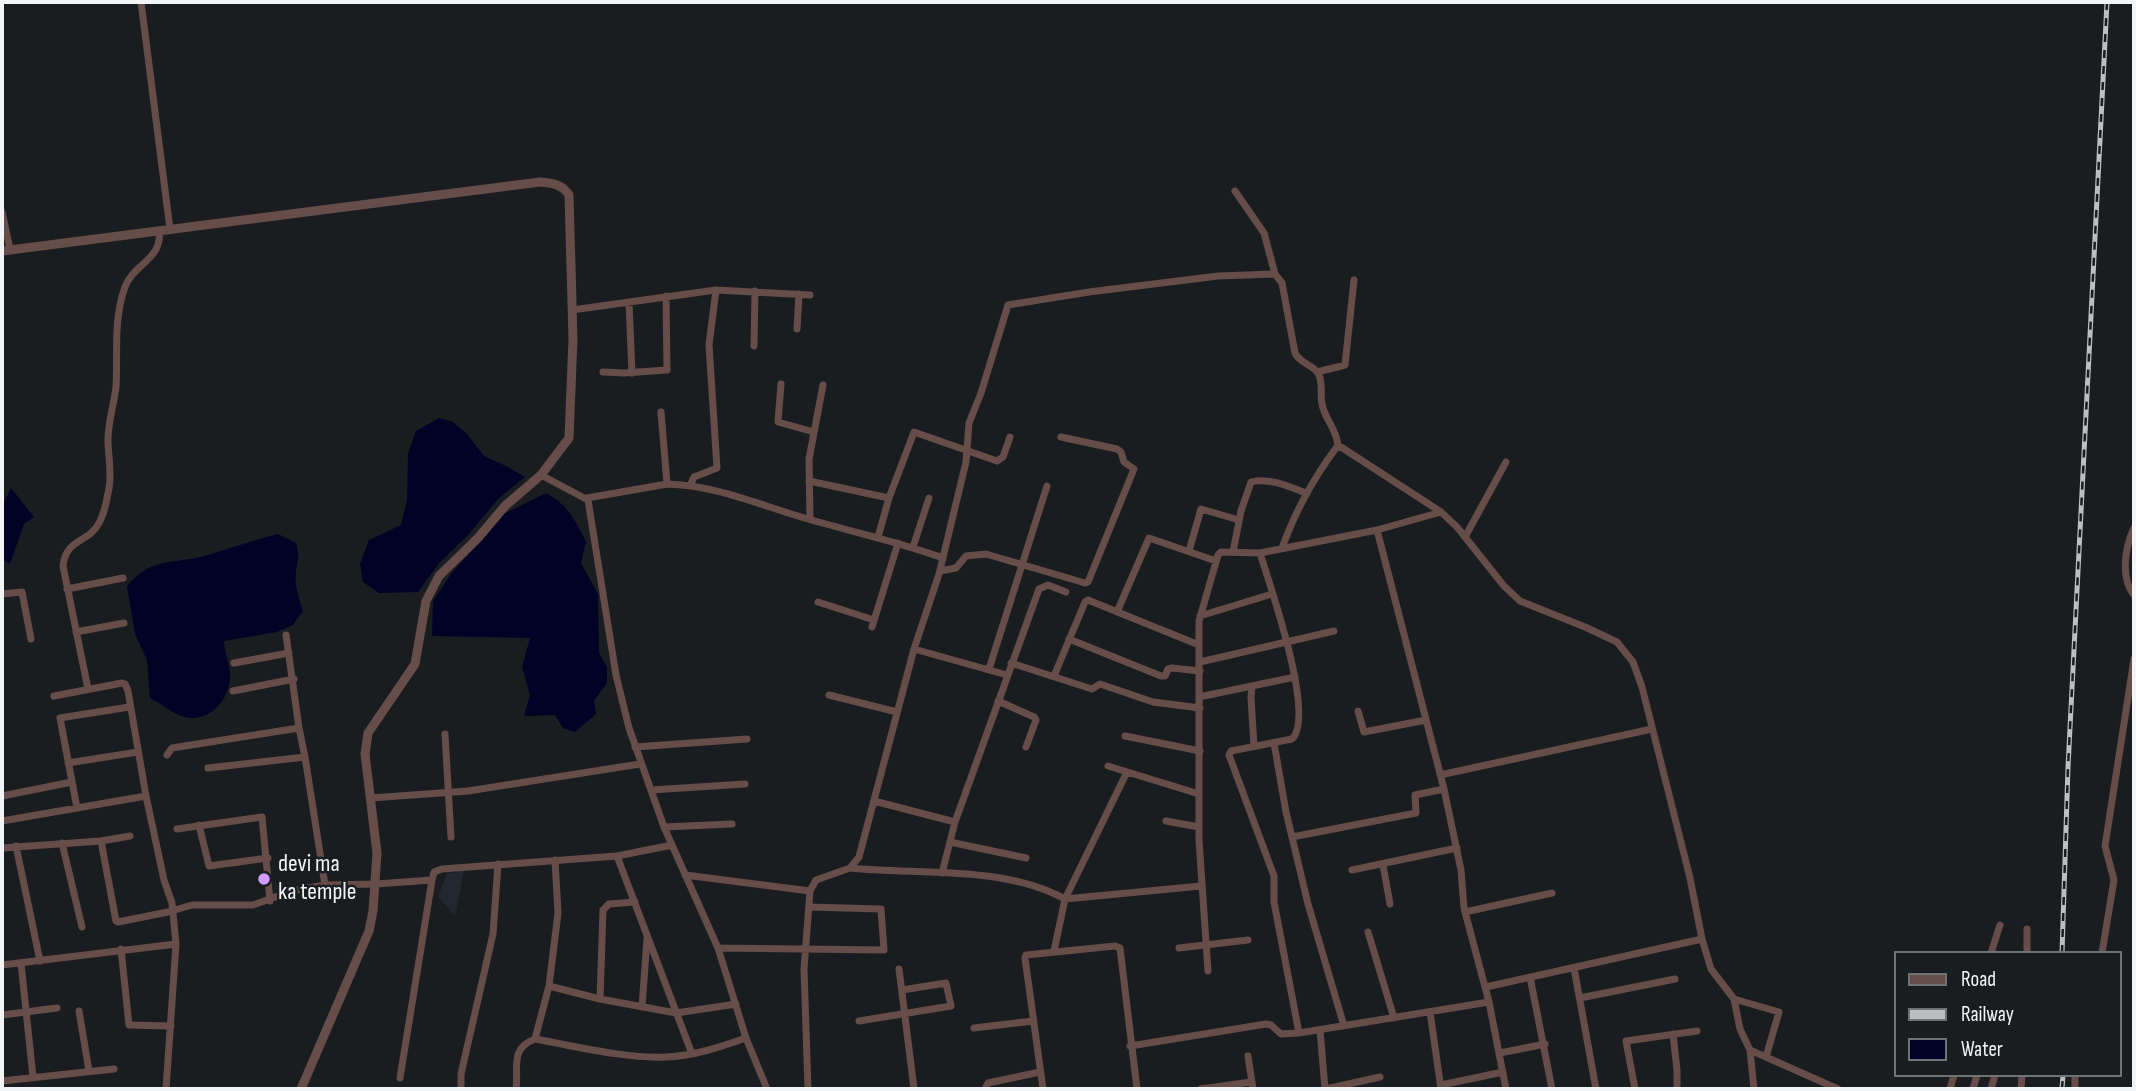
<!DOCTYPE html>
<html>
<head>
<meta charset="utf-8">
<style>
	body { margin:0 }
	#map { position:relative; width:2136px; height:1091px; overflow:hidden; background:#1a1d20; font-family:"Sofia Sans Condensed",sans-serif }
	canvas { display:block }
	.frame { position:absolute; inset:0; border:4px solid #f2f4f6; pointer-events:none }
	.legend { position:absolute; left:1894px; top:951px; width:228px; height:126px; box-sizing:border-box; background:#1a1d20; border:2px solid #707376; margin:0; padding:9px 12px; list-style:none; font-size:21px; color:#f2f4f6 }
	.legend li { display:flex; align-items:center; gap:14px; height:35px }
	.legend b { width:35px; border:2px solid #707376 }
</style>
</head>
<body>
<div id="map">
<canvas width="2136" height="1091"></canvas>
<div class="frame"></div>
<ul class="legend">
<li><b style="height:9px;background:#674d4a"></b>Road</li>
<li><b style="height:9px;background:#bcbfc1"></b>Railway</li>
<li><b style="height:19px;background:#000226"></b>Water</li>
</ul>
</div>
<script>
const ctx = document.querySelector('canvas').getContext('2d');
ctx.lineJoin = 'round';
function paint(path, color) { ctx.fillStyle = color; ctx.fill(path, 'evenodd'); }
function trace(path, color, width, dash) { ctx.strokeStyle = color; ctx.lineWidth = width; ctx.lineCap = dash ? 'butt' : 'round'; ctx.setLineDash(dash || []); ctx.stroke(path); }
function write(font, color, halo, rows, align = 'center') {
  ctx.font = font + ' "Sofia Sans Condensed",sans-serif'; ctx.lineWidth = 5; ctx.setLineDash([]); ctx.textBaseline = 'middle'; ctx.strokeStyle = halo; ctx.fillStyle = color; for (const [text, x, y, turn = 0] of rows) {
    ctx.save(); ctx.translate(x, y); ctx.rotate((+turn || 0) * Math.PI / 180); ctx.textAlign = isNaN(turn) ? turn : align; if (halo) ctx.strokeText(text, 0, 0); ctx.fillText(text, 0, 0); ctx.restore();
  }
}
paint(new Path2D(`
	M464,871L455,916L438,897L447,873Z`), '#22282f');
paint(new Path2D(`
	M439,418L453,422L467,434L484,456L508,467L525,477L498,499L468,535L440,562L418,592L379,593L363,582L360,564L369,540L401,525L407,500L408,454L416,431Z
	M11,488L34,517L24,524L10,564L2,559V506Z
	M546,493C567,504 576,521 586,542L581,563L598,594L599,653L607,667V683L594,701L596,714L575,732L563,728L555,715L524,716L530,695L522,667L530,638L432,636L433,601L451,574L504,514Z
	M278,534L296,543C300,555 298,559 296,571C294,585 299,599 303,611L293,625L277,632L224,641C224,652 230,663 230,674C231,699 210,723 184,717C173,714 161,703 150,698L147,660L135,634L127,586C154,555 174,565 208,555C231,548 254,540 278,534Z`), '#000226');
trace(new Path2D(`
	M141,2L170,229
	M1235,191L1264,233L1275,274
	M2,212L10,249
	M629,302L632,373
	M572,310L716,290L810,295
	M797,329L799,294
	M754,346L755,291
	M603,372L624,373L667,370L666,296
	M1317,372L1345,365L1354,280
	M781,384L778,422L814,432
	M661,412L667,484
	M541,475L588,500L616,675L629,728L664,827L718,948L746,1038L767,1089
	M809,481L889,498
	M690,486L694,477L717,468L709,345L716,290
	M587,498L667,484C716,485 762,506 808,519C853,532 899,542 943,558
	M810,519L809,459L823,385
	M2134,528C2125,547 2120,578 2134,595
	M1377,530L1444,789L1461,870L1464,908L1489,1002L1506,1089
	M878,537L889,498L914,432L997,461L1003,457L1010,437
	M1465,537L1506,462
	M913,547L929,498
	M1282,548C1295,512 1313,479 1336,448L1341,447L1441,512L1457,527L1504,586L1520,601L1585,627L1617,642L1633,662L1642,687L1690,878L1702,939L1711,969L1734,999L1740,1029L1750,1050L1838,1089
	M1189,551L1201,509L1239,520
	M1233,552L1241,511L1251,482C1269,477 1290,487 1306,493
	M1260,553C1270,586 1316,716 1292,739L1231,751L1229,755L1274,876V902L1299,1033
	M940,571L956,568L966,556L986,554L1085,583L1088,582L1134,469L1124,462L1121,452L1117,449L1061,437
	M67,589L123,578
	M2,594L22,592L31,639
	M818,602L874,620
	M1117,612L1149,538L1216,561
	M1200,616L1272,594
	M872,627L898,543
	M76,632L124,623
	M1069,639L1161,676H1165L1168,669L1172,668L1200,671
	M914,649L1007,675
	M1200,662L1334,631
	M234,663L289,653
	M1011,663L1092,689L1100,684L1153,702L1200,708
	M989,669L1047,486
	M1054,676L1085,602L1088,600L1199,645
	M1252,686L1251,698L1254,746
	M88,689L63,566C66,538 89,543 99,523C105,513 107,499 109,488C112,472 108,455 108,440C108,422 114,404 116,387C118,353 113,320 125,287C133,264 163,259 159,231
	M233,691L294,679
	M829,695L897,712
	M54,696L122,683L125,684L128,691L146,796L164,880L172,903L176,944L166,1089
	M1199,697L1295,677
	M998,701L1034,717L1036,720L1026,747
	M1358,711L1364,732L1426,720
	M299,728L305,757
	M445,734L451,837
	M1125,736L1200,751
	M1274,743L1286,812L1308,904L1344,1026
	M635,747L747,739
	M167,755L172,748L299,728L286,635
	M68,763L138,752
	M1108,766L1199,794
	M208,768L305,757L325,885
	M1440,775L1652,729
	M651,790L745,784
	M2,796L72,782
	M371,798L468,791L640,764
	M874,801L955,822
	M77,808L60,718L129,707
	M2,821L146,796
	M1166,821L1199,827
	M199,825L209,866L268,858
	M664,827L732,824
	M177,829L262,817L270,901
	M1292,837L1416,813L1415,795L1444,789
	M101,841L116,921L118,922L168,912L192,905H253L292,891L325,885L376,884L432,880L434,872L442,869L617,856L672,845
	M950,842L1026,858
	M62,843L82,927
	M16,846L40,961
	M2,848L101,841L130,836
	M617,856L692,1054
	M555,860L558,913L549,986L535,1039C574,1046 627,1059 666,1057C694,1056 720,1047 746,1038
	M1383,865L1390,904
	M850,868C919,875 1002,865 1065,899L1201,886
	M1352,870L1457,848
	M942,873L955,822L1039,589L1048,585L1066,592
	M685,875L810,891
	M1465,912L1552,893
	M1368,932L1394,1018
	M718,948L884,950L881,909L809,907
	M1179,948L1248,940
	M121,949L129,1025L171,1026
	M1054,951L1065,899L1127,772
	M1991,953L2000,925
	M2027,953V929
	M2102,953L2114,880L2105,846L2134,659
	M21,963L33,1077
	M2,965L176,944
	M1574,968L1596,1089
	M899,969L914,1089
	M1208,971L1199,840V621L1218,555L1221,552L1260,553L1377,530L1441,512
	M1530,977L1552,1089
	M549,986L600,999L676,1013L736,1004
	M1486,987L1702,939
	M1580,998L1675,979
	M600,999L603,910L609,904L635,902
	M1734,999L1779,1012L1766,1057
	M642,1007L647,939
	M79,1011L89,1071
	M1430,1012L1441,1089
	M2,1015L57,1008
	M859,1021L951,1006L946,983L902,990
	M974,1028L1033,1021
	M1320,1030L1325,1089
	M1673,1034L1677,1070V1089
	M1130,1046L1266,1024L1271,1025L1281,1034L1299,1033L1489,1002
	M1750,1050L1754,1089
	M1500,1053L1545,1044
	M1248,1056L1253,1089
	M2075,1075V1089
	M400,1078L432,880
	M2,1081L114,1069
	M1441,1085L1503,1072
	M461,1089V1074L493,934L498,864
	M516,1089C519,1068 509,1049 535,1039
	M808,1089L804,969L810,891L816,880L850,868L859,857L914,649L939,574L966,462L969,423L981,393L1008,305L1089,292L1218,276L1275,274L1282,283L1295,353C1300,364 1315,365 1319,375C1323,384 1320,395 1322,404C1325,420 1337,429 1338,446
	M985,1089L988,1083L1040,1072
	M1043,1089L1025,958L1026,955L1115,946L1120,948L1137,1089
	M1201,1089L1251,1082
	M1326,1089L1380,1077
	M1635,1089L1626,1041L1697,1031
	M1950,1089L1954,1075
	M1973,1089L1977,1075
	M1991,1089L1995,1075
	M2021,1089L2022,1075`), '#674d4a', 7);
trace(new Path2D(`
	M2,251L540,182C552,183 562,184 569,195L573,339L569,438L541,475L505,506L478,538L439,576L426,601L415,664L368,733L365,754L377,853L373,911L369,931L301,1089`), '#674d4a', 9);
const rail = new Path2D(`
	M2062,953L2068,767L2107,2
	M2062,1089L2063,1075`);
trace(rail, '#bcbfc1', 5);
trace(rail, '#1a1d20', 2.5, [8]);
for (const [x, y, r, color] of [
	[264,879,7,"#d09dfe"]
]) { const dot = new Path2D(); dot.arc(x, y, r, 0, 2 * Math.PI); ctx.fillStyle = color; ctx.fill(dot); trace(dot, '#1a1d20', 2.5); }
write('24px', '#f2f4f6', '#1a1d20', [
	["devi ma",278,865],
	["ka temple",278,893]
], 'left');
</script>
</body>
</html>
